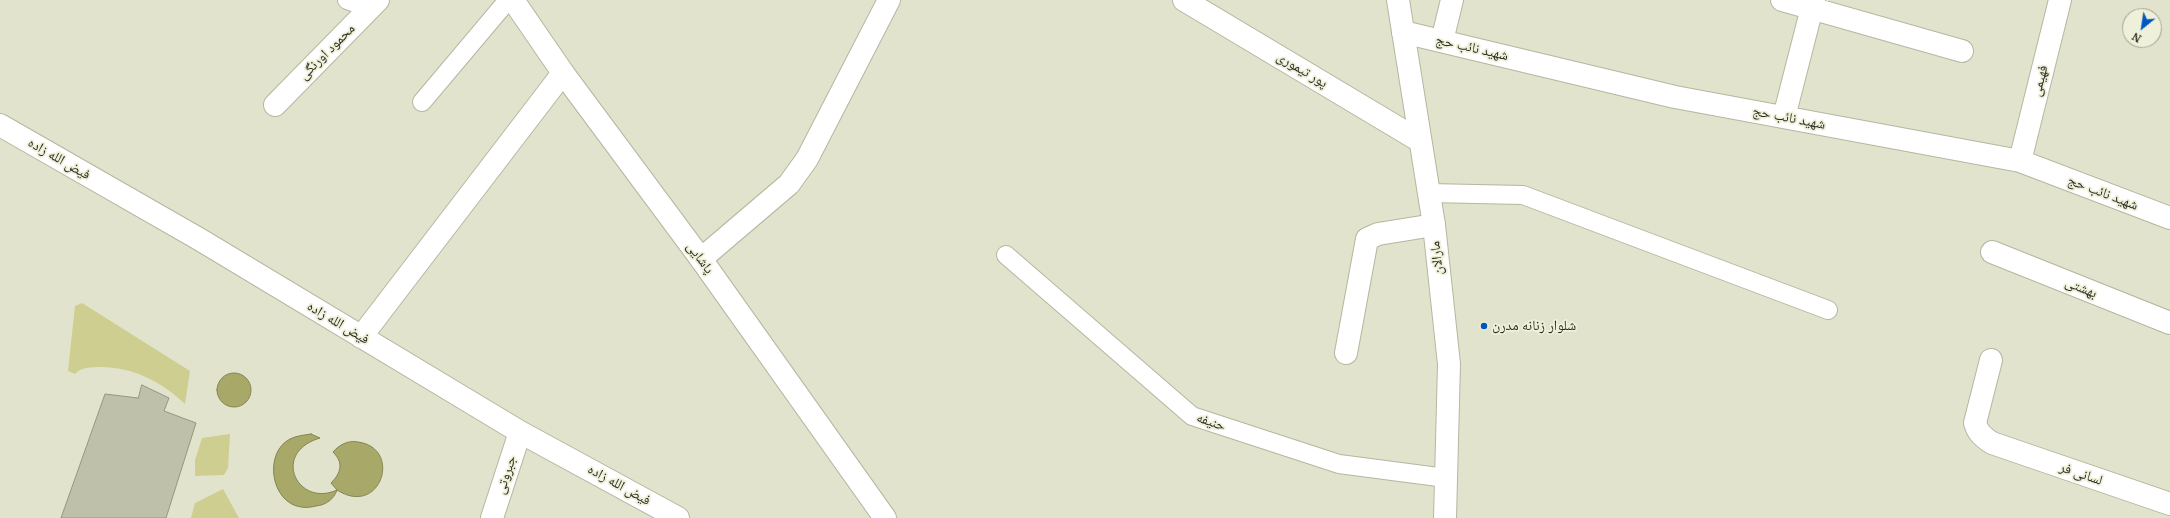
<!DOCTYPE html>
<html>
<head>
<meta charset="utf-8">
<style>
	body { margin:0 }
	#map { position:relative; width:2170px; height:518px; overflow:hidden; background:#e2e3cc; font-family:"PT Serif",serif }
	canvas { display:block }
	.north { position:absolute; left:2122px; top:8px; width:40px; height:40px; box-sizing:border-box; background:#eff0d9; border:1px solid #a1a290; border-radius:50%; rotate:210deg; font-size:11px; font-weight:700; line-height:16px; text-align:center; color:#2c2c23 }
	.north::after { content:''; display:block; margin:auto; width:14px; height:18px; background:#0156bf; clip-path:polygon(50% 0,100% 100%,50% 72%,0 100%) }
</style>
</head>
<body>
<div id="map">
<canvas width="2170" height="518"></canvas>
<div class="north">N</div>
</div>
<script>
const ctx = document.querySelector('canvas').getContext('2d');
ctx.lineJoin = 'round';
function paint(path, color) { ctx.fillStyle = color; ctx.fill(path, 'evenodd'); }
function trace(path, color, width, dash) { ctx.strokeStyle = color; ctx.lineWidth = width; ctx.lineCap = dash ? 'butt' : 'round'; ctx.setLineDash(dash || []); ctx.stroke(path); }
function write(font, color, halo, rows, align = 'center') {
  ctx.font = font + ' "PT Serif","Noto Naskh Arabic",serif'; ctx.lineWidth = 3.5; ctx.setLineDash([]); ctx.textBaseline = 'middle'; ctx.strokeStyle = halo; ctx.fillStyle = color; for (const [text, x, y, turn = 0] of rows) {
    ctx.save(); ctx.translate(x, y); ctx.rotate((+turn || 0) * Math.PI / 180); ctx.textAlign = isNaN(turn) ? turn : align; if (halo) ctx.strokeText(text, 0, 0); ctx.fillText(text, 0, 0); ctx.restore();
  }
}
paint(new Path2D(`
	M82,303L190,371L185,404C161,381 131,366 97,367C88,368 82,367 75,374L68,371L75,306Z
	M230,434L228,468L224,475L195,476V460L202,438Z
	M223,489L239,518H191L195,503Z`), '#cdce90');
const water = new Path2D(`
	M217 390a17 17 0 1 1 34 0a17 17 0 1 1-34 0Z
	M311,434L320,438C270,453 298,508 337,490L331,483C341,473 344,463 333,452C339,445 348,440 358,442C403,448 381,518 337,490C334,499 326,505 316,506C312,507 306,508 301,507C271,503 263,453 290,439C296,436 304,435 311,434Z`);
paint(water, '#a8a968');
trace(water, '#838453', 1);
const building = new Path2D(`
	M142,385L169,398L164,411L196,423L166,518H61L105,394L138,398Z`);
paint(building, '#bfc0aa');
trace(building, '#959681', 1);
const lane = new Path2D(`
	M347,0L370,8
	M422,102L508,0
	M1429,193L1523,195L1828,310
	M1006,255L1192,416L1339,464L1446,478`);
const street = new Path2D(`
	M1184,0L1420,141
	M1782,0L1962,51
	M1403,32L1675,97L2020,161L2170,218
	M1442,41L1452,0
	M275,105L378,0
	M1784,117L1814,0
	M0,125L199,239L520,432L678,518
	M2020,161L2060,0
	M1992,252L2170,323
	M701,259L789,184L807,159L889,0
	M361,337L563,73
	M1346,353L1367,239L1378,234L1434,225
	M1991,360L1975,423C1978,433 1983,437 1992,443L2170,504
	M492,518L520,432`);
const secondary = new Path2D(`
	M513,0L563,73L701,259L885,518`);
const primary = new Path2D(`
	M1398,0L1434,225L1449,364L1445,518`);
trace(lane, '#b6b6a1', 20);
trace(street, '#b6b6a1', 24);
trace(secondary, '#b6b6a1', 24);
trace(primary, '#b6b6a1', 24);
trace(lane, '#fff', 18);
trace(street, '#fff', 22);
trace(secondary, '#fff', 22);
trace(primary, '#fff', 22);
for (const [x, y, r, color] of [
	[1484,326,4,"#0156bf"]
]) { const dot = new Path2D(); dot.arc(x, y, r, 0, 2 * Math.PI); ctx.fillStyle = color; ctx.fill(dot); trace(dot, '#eff0d9', 1.5); }
write('14px', '#2c2c23', '#eff0d9', [
	["شهید نائب حج",1472,48,13],
	["محمود اورنگی",327,52,-45],
	["پور تیموری",1302,70,31],
	["فهیمی",2040,81,-76],
	["شهید نائب حج",1789,118,11],
	["فیض الله زاده",59,159,30],
	["شهید نائب حج",2103,193,21],
	["پاشایی",700,258,54],
	["مارالان",1437,258,-96],
	["بهشتی",2081,288,22],
	["فیض الله زاده",338,323,31],
	["حنیفه",1211,422,19],
	["لسانی فر",2081,474,19],
	["جبروتی",506,475,-72],
	["فیض الله زاده",619,485,29]
]);
write('14px', '#2c2c23', '#eff0d9', [
	["شلوار زنانه مدرن",1492,326]
], 'left');
</script>
</body>
</html>
